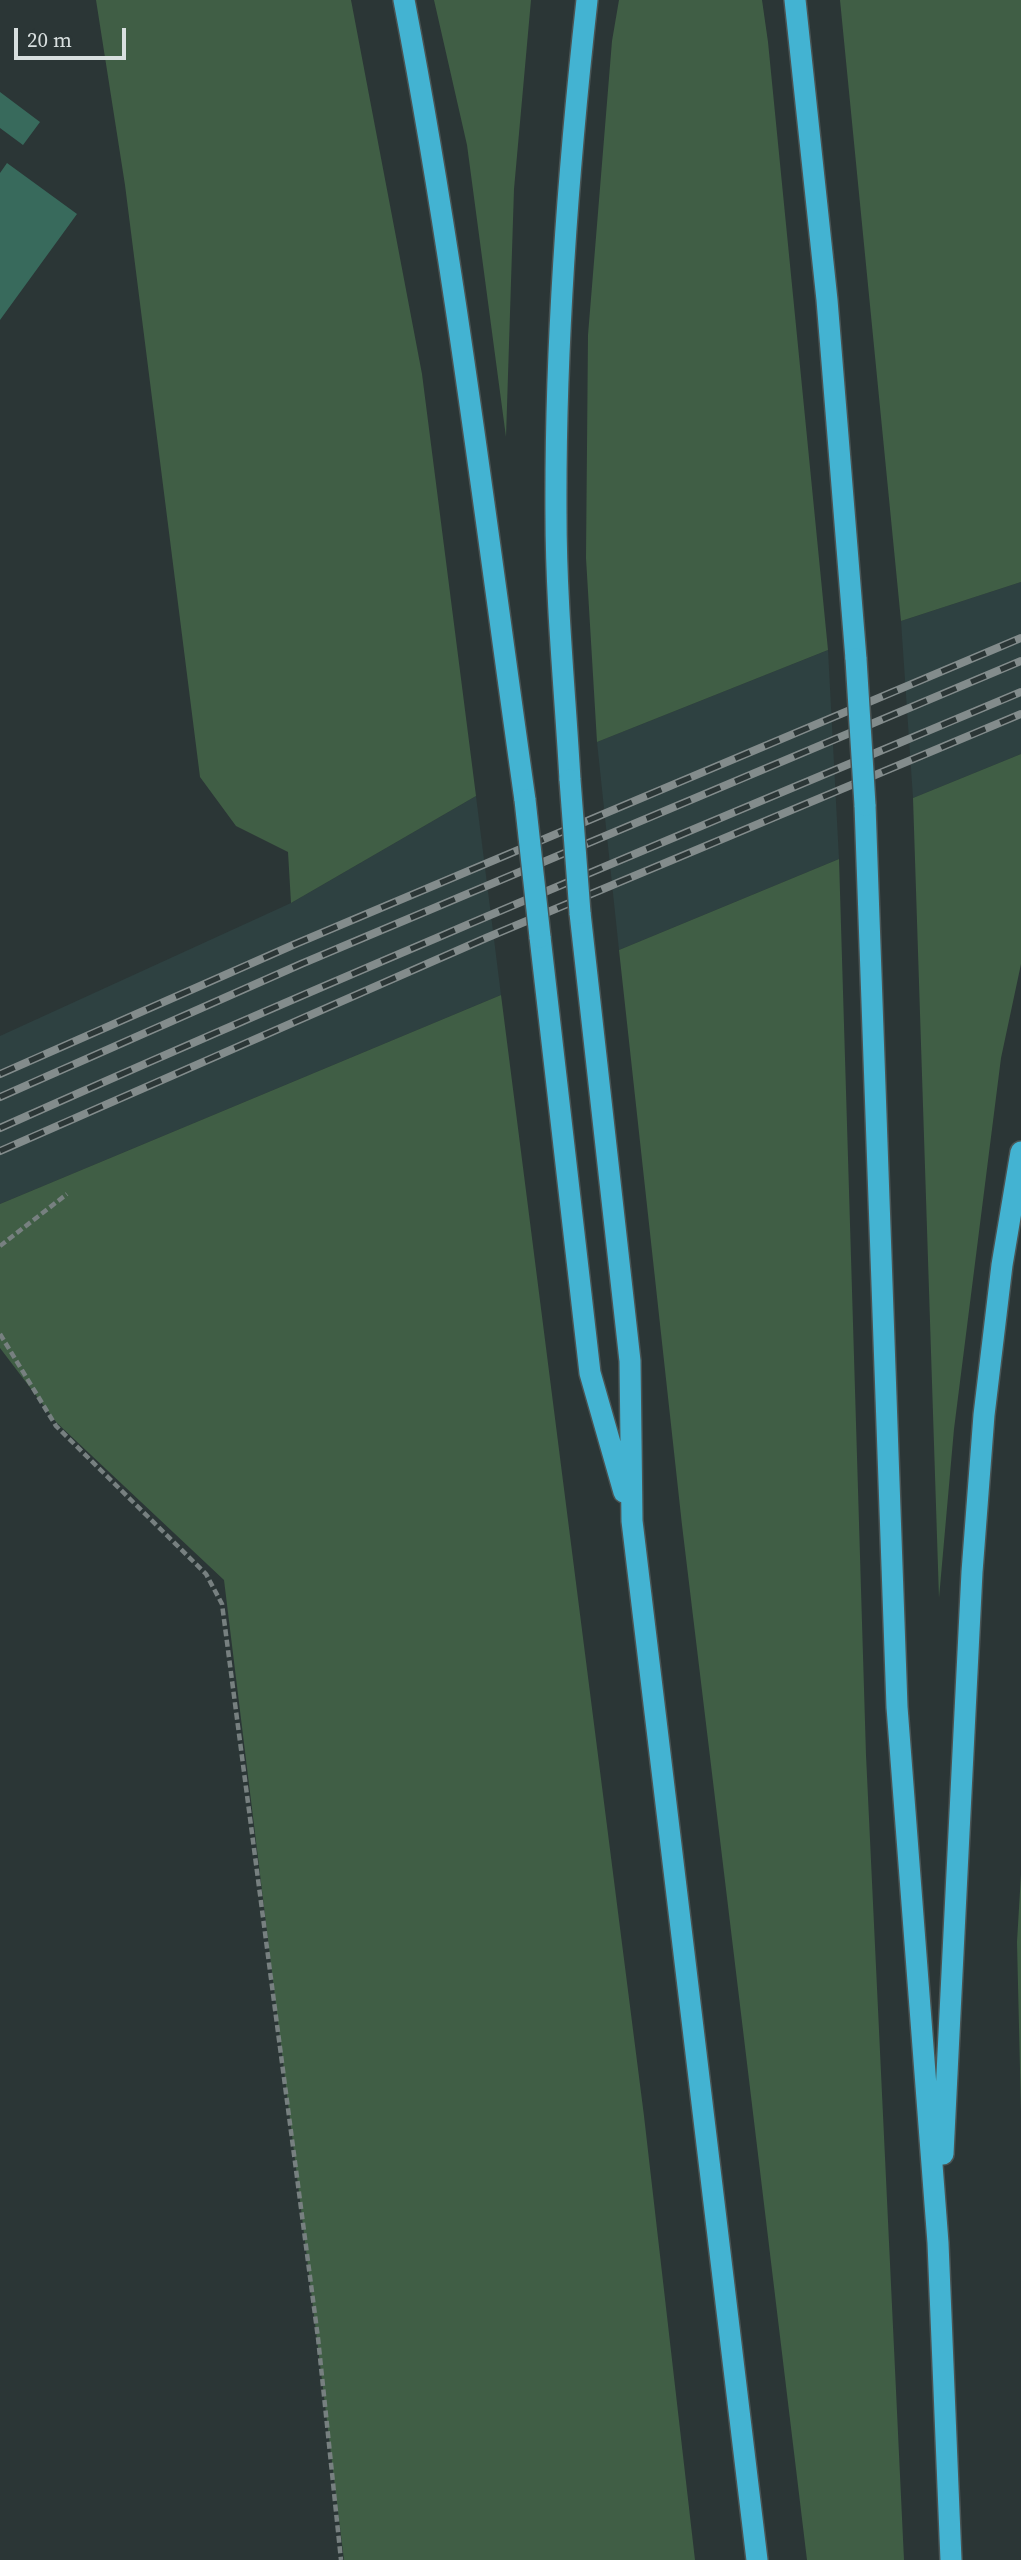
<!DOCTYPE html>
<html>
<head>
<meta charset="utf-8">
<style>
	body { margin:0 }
	#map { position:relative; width:1021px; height:2560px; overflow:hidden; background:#2b3636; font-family:"Source Serif 4",serif }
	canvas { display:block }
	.scale { position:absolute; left:14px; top:28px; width:112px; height:32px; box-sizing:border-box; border:4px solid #d8dfdf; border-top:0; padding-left:9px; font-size:21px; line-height:24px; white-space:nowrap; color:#d8dfdf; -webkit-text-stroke:5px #2b3636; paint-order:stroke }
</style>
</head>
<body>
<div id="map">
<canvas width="1021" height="2560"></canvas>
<div class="scale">20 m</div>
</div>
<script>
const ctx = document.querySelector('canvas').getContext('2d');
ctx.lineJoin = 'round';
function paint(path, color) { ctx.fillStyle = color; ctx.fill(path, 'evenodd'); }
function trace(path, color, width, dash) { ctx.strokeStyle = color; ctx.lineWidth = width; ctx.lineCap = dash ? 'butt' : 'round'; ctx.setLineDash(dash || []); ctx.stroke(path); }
paint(new Path2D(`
	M1021,582V754L913,798L901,621Z
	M828,650L839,859L619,950L597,742Z
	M476,796L501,995L0,1204V1036L291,903Z`), '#2e4141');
paint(new Path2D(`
	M96,0H351L422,374L476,796L291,903L288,852L236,826L200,777L125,185Z
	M434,0H531L514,189L506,437L467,145Z
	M619,0H762L768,42L828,650L597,742L586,558L588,335L612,41Z
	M840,0H1021V582L901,621Z
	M1021,754V964L1001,1058L954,1429L939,1598L913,798Z
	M839,859L866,1755L904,2560H807L682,1525L619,950Z
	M501,995L644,2116L695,2560H344L224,1580L57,1423L0,1348V1204Z
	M1021,1874V2112L1017,1942Z`), '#405e45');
paint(new Path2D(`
	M0,92L40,122L23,145L0,128Z
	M7,163L77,214L0,320V173Z`), '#386a5c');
const highway = new Path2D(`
	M404,0C455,265 487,533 525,800
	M795,0L827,300L856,659
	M570,780C565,692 556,603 556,514C555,343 568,170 587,0
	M865,805L897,1707L938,2243L951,2560
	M580,913L630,1361L632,1521L757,2560
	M540,937L590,1373L624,1492
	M943,2154L972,1572L984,1415L1002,1265L1021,1152`);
trace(highway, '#4a5454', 24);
trace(new Path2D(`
	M0,1246L67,1194
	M0,1334L56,1426L206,1574L222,1604L318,2338L341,2560`), '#778080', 4.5, [7, 3.5]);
trace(highway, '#43b3d2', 21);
const rail = new Path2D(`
	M0,1074L293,945L1021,638
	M0,1097L301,964L1021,661
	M0,1128C338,977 680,835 1021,692
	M0,1151L486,938L1021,714`);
trace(rail, '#838c8c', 8);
trace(rail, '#2b3636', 5, [16]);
const highwayBridge = new Path2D(`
	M856,659L865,805
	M570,780L580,913
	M525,800L540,937`);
trace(highwayBridge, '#4a5454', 24, []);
trace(highwayBridge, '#43b3d2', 21);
</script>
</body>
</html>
